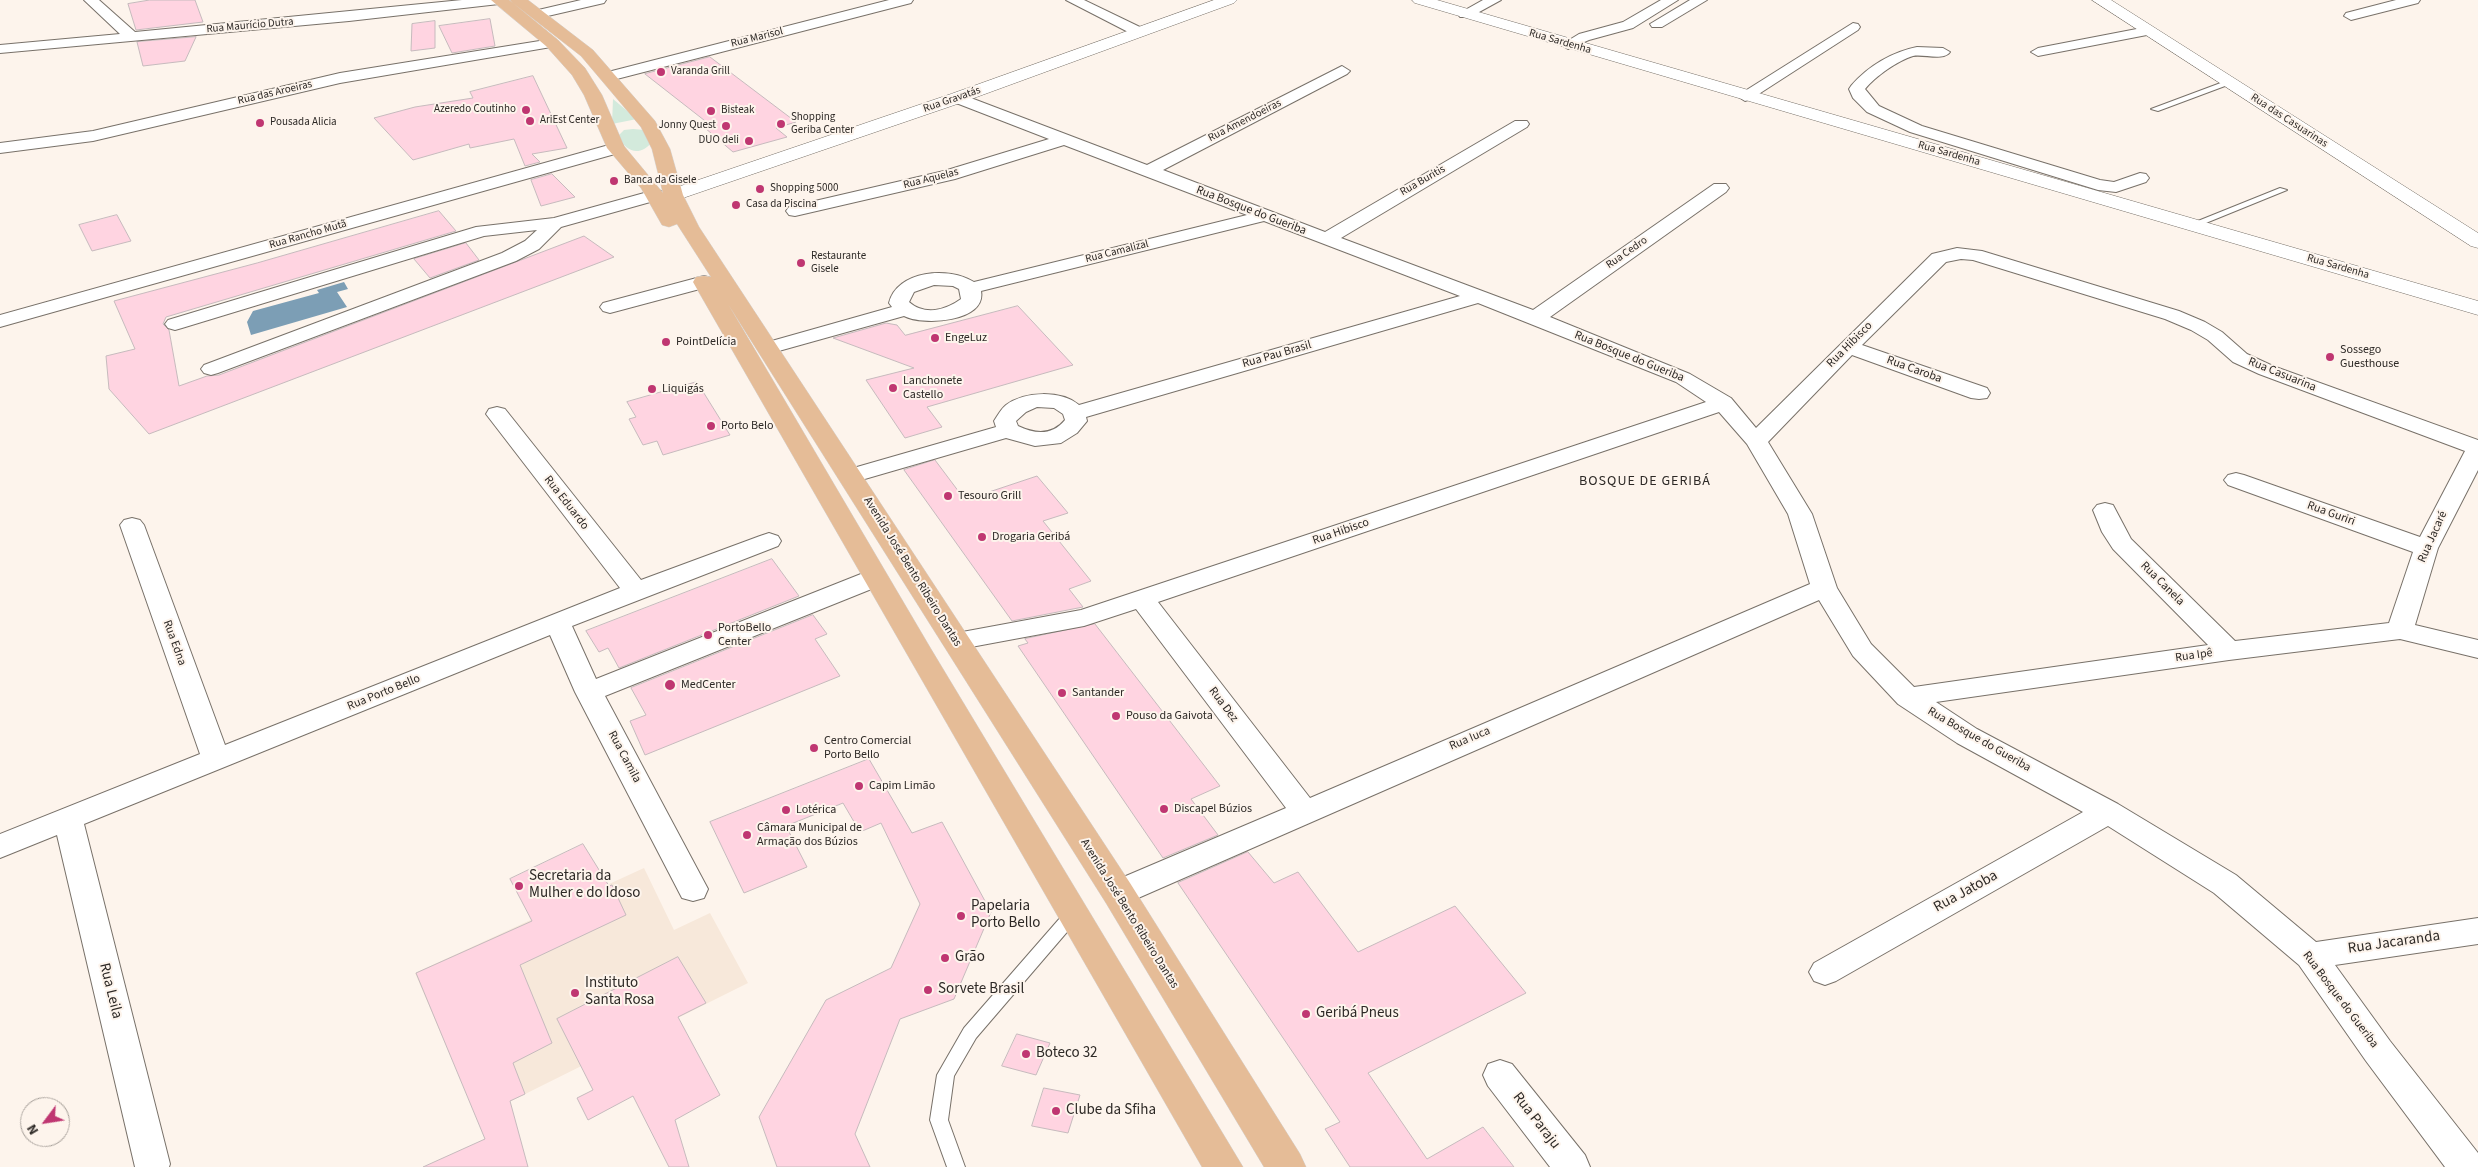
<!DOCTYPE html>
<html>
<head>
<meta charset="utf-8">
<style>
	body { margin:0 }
	#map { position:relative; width:2478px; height:1167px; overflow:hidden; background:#fdf4ec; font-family:"Source Sans 3",sans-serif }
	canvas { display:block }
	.north { position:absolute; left:20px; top:1097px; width:50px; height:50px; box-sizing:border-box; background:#fdf4ec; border:1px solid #aaa39d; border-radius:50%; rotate:239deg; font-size:14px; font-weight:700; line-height:20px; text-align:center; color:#2d2926 }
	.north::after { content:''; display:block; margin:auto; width:18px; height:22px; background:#bf3671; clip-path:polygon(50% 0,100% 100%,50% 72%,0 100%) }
</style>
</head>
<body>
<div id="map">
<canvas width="2478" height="1167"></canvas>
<div class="north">N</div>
</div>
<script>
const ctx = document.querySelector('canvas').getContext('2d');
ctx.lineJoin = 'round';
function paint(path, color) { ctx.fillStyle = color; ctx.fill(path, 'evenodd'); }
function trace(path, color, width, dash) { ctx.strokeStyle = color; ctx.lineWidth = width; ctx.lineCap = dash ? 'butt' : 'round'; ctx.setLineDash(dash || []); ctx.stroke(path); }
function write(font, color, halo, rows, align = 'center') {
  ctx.font = font + ' "Source Sans 3",sans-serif'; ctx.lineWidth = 4; ctx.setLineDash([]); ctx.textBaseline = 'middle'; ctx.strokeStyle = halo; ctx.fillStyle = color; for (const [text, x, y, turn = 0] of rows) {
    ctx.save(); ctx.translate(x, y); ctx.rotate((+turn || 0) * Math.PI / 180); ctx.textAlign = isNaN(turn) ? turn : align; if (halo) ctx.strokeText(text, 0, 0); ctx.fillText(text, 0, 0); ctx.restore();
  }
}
paint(new Path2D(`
	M644,868L674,930L710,913L748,983L477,1118L415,973Z`), '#f7e8da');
paint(new Path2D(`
	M613,99L637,119L612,124Z
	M633,129L645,130L653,141C640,157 627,153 618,136L624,130Z`), '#d3eadc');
paint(new Path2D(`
	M344,282L348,289L337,292L347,307L251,335L247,322L253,311L319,293L317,290Z`), '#7c9eb5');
const building = new Path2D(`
	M150,0H195L203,22L136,30L128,4Z
	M490,19L495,46L452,53L439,26Z
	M435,21V48L411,51L412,24Z
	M196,37L185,61L143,66L137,42Z
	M710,57L796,122L776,128L787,137L733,152L705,128L709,124L645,74Z
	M533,76L567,148L532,154L540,162L525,166L514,139L470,148L469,144L413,160L374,118L415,107L473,98L470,92Z
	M552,174L575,197L541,206L531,180Z
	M439,211L456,231L166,317L163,324L169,330L179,386L207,376L219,375L584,236L614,257L149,434L109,389L106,356L135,349L114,301L257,263Z
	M117,215L131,241L92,251L79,225Z
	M466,243L479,260L430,278L414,259Z
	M1018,306L1073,365L927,407L942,427L905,438L866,380L914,368L833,338L886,323L897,325L905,335Z
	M697,382L730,435L663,455L657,441L643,445L629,419L636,417L627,402Z
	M935,460L965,500L1037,476L1068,513L1043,521L1091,581L1069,589L1083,607L1012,621L904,470Z
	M772,559L799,596L619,668L608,648L599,652L586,631Z
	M813,615L827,634L815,639L840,676L645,755L630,721L646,715L631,688Z
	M1095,624L1220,786L1191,799L1218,835L1163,858L1018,646L1028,643L1025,639Z
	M869,759L912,833L942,822L991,912L954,999L900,1019L855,1134L870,1167H777L759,1117L826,1000L891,968L920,904L881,823L860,832L843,803L786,826L807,867L744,893L710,822Z
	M583,844L609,886L612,885L626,915L520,965L552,1043L513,1063L525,1094L510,1101L528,1167H423L485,1139L416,973L532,921L510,879Z
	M1248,852L1274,883L1298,872L1358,952L1455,906L1526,993L1368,1073L1427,1159L1483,1127L1514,1167H1350L1325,1129L1340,1122L1178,883Z
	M678,957L706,1003L678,1017L720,1095L675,1120L689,1167H669L633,1096L588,1120L577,1098L593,1090L557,1019Z
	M1017,1034L1050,1043L1036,1075L1002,1066Z
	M1044,1088L1080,1095L1068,1133L1032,1126Z`);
paint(building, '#ffd4e1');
trace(building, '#c6babd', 1);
const service = new Path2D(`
	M2226,81L2233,83L2158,111L2151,109Z
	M2280,188L2287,190L2196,227L2188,225Z
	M1073,908L1079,910L1081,914L1079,918L976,1038L954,1076L948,1120L965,1167H947L930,1120L937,1075L964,1028L1067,910Z`);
const minor = new Path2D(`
	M84,0H99L135,32L462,0H506L499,4L349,21L0,53V45L120,34Z
	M581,0H606L604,3L539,18L532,14L534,11Z
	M889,0H913L911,3L609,81L601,76L604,73Z
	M1066,0H1084L1144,29L1146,32L1139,36L1134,35Z
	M1483,0H1501L1470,17H1460L1458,14Z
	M1661,0H1678L1633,28L1589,40L1568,49L1561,45L1579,34L1623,22Z
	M1690,0H1707L1662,27H1652L1650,24Z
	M2396,0H2420L2418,3L2351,20L2344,16L2346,13Z
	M1853,23L1858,24L1860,27L1858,30L1751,99L1745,101L1737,96Z
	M2147,27L2154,31L2152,34L2038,56L2031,52L2038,48Z
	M552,39L559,43L557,46L340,83L93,141L0,153V143L93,131L340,73Z
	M1917,47L1943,48L1950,52C1944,61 1924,54 1913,56C1897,61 1876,76 1865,89L1879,106L1922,126L2100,180L2114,182L2140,173L2146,174L2149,178L2146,182L2116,192L2098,190L1910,132L1867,112L1853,98L1849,89L1851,86C1868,66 1892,52 1917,47Z
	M1342,66L1350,71L1347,74L1163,170L1325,232L1515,121H1527L1529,124L1527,127L1341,238L1533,310L1714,184H1726L1729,188L1726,192L1550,317L1690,374L1731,398L1756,428L1932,254L1957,248L1982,251L2179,311L2205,322L2222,332L2247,354L2273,366L2478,440V470L2438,548L2415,625L2478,640V658L2400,639L2229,660L1936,702L1977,729L2118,804L2236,875L2316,942L2478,918V944L2335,965L2390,1041L2478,1153V1167H2445L2366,1061L2299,965L2214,893L2108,826L1836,981L1825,985L1814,981L1809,972L1814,963L2083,812L1957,743L1898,704L1853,656L1819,600L1129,902L1118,905L1107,902L1103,893L1107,884L1286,808L1136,609L1084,626L955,650L946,647L942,641L946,635L1081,610L1706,402L1676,382L1478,303L1086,417L1087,421L1077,433L1061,443L1035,446L1006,438L851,483L843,481L840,476L843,471L996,427L994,421C998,415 1001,409 1006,405C1025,391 1061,390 1079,405L1460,296L1264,221L981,291C987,322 923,326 904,316L768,354L761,352L758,348L761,344L892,307L889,303C897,270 949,266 974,282L1247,215L1064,145L955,179L795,216L789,215L786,211L789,207L944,171L1049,139L951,101L949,98L951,95H963L1147,165ZM1961,259L1973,260L2165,319L2191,330L2208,340L2233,362L2259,374L2465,451L2420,537L2244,475L2236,473L2228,475L2224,480L2228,485L2413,552L2389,623L2235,641L2131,539L2113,505L2105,503L2097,505L2093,510L2102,532L2113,549L2208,645L1914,687L1871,644L1837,588L1812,514L1768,442L1852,355L1971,398L1979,399L1987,398L1990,393L1987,388L1862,345L1946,262ZM934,285L953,286L959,289L961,299C946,310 925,316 909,302L914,292ZM1037,407L1054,408L1063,414L1065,420C1052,436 1035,434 1018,426L1016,421L1026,412ZM1719,412L1747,444L1788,514L1810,584L1310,798L1158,602Z
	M616,143L622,144L624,148L622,152L0,327V315Z
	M655,190L661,191L664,195L661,199L561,227L539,249L516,261L218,373L211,375L204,373L201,369L204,365L502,253L525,241L537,230L484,236L182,328L175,330L168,328L165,324L168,320L476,227L554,218Z
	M704,276L711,278L714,282L711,286L610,313L603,311L600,307L603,303Z
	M497,407L505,409L641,580L760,536L769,533L778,536L781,541L778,546L572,626L596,679L866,572L875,570L884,572L887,578L884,584L605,696L708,889L704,898L693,901L682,898L575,692L550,635L84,824L170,1164L169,1167H135L57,835L0,858V834L200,754L120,525L124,520L132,518L140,520L144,525L225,745L620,588L486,414L489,409Z
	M1500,1060L1512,1064L1585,1155L1590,1167H1550L1488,1086L1483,1075L1488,1064Z`);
const tertiary = new Path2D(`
	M1214,0H1237L1234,3L963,102L680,199H666L663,195L666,191L951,94Z
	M1412,0H1437L2478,301V315L1415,3Z
	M2092,0H2111L2478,233V248L2471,246Z`);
const primary = new Path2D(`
	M491,0H509L513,3L510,0H528L593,50L655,121L670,149L683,195L699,227L1130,883L1300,1154L1306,1167H1264L1106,903L728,304L931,649L1243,1167H1202L693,282L696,277L704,276L711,277L677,224L669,227L662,225L641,188L607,148L584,95L572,75L546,46ZM513,3L581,56L641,127L652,149L663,193L624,146L602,95L585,68L558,40Z`);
trace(service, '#787169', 2);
trace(minor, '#787169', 2);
trace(tertiary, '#787169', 1);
trace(primary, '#d5d4d4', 1);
paint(service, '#fff');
paint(minor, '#fff');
paint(tertiary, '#fff');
paint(primary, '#e5bc97');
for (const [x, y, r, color] of [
	[661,72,5,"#bf3671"],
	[526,110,5,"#bf3671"],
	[711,111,5,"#bf3671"],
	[530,121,5,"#bf3671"],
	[260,123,5,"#bf3671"],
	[781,124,5,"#bf3671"],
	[726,126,5,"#bf3671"],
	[749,141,5,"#bf3671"],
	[614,181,5,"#bf3671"],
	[760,189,5,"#bf3671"],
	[736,205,5,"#bf3671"],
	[801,263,5,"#bf3671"],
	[935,338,5,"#bf3671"],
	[666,342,5,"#bf3671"],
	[2330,357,5,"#bf3671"],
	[893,388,5,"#bf3671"],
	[652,389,5,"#bf3671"],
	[711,426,5,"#bf3671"],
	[948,496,5,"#bf3671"],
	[982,537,5,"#bf3671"],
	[708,635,5,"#bf3671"],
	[670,685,6,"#bf3671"],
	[1062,693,5,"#bf3671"],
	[1116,716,5,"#bf3671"],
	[814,748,5,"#bf3671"],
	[859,786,5,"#bf3671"],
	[1164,809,5,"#bf3671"],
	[786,810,5,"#bf3671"],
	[747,835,5,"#bf3671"],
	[519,886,5,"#bf3671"],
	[961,916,5,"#bf3671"],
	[945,958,5,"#bf3671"],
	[928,990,5,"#bf3671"],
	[575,993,5,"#bf3671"],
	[1306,1014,5,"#bf3671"],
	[1026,1054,5,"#bf3671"],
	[1056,1111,5,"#bf3671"]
]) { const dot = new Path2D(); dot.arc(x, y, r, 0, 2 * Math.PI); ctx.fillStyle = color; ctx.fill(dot); trace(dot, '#fdf4ec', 2); }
write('11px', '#2d2926', '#fdf4ec', [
	["Rua Maurício Dutra",250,26,-5],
	["Rua Marisol",757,38,-14],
	["Rua Sardenha",1560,42,16],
	["Rua das Aroeiras",275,93,-13],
	["Rua Gravatás",952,100,-19],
	["Rua Amendoeiras",1245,121,-27],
	["Rua das Casuarinas",2289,121,33],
	["Rua Sardenha",1949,154,16],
	["Rua Aquelas",931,179,-14],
	["Rua Buritis",1423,181,-30],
	["Rua Rancho Mutã",308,235,-16],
	["Rua Camalizal",1117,252,-14],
	["Rua Cedro",1627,253,-35],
	["Rua Sardenha",2338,267,16]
]);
write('11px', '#2d2926', '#fdf4ec', [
	["Varanda Grill",671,72],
	["Azeredo Coutinho",516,110,"right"],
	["Bisteak",721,111],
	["Shopping",791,118],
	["Geriba Center",791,131],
	["AriEst Center",540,121],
	["Pousada Alicia",270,123],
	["Jonny Quest",716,126,"right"],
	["DUO deli",739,141,"right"],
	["Banca da Gisele",624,181],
	["Shopping 5000",770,189],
	["Casa da Piscina",746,205],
	["Restaurante",811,257],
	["Gisele",811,270]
], 'left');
write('12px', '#2d2926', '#fdf4ec', [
	["Rua Bosque do Gueriba",1251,211,21],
	["Rua Hibisco",1850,345,-45],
	["Rua Pau Brasil",1277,355,-16],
	["Rua Bosque do Gueriba",1629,357,22],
	["Rua Caroba",1914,370,20],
	["Rua Casuarina",2282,375,22],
	["Rua Eduardo",566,503,52],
	["Rua Guriri",2331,514,20],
	["Rua Hibisco",1341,532,-19],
	["Rua Jacaré",2433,537,-66],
	["Avenida José Bento Ribeiro Dantas",912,572,58],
	["Rua Canela",2162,584,45],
	["Rua Edna",174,643,70],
	["Rua Ipê",2194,656,-8],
	["Rua Porto Bello",384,693,-22],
	["Rua Dez",1223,705,53],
	["Rua Iuca",1470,739,-23],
	["Rua Bosque do Gueriba",1979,740,30],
	["Rua Camila",624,757,62],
	["Avenida José Bento Ribeiro Dantas",1129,914,58],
	["Rua Bosque do Gueriba",2340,1000,53]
]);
write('12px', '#2d2926', '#fdf4ec', [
	["EngeLuz",945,338],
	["PointDelícia",676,342],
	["Sossego",2340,350],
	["Guesthouse",2340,364],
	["Lanchonete",903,381],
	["Castello",903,395],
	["Liquigás",662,389],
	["Porto Belo",721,426],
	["Tesouro Grill",958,496],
	["Drogaria Geribá",992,537],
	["PortoBello",718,628],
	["Center",718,642],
	["MedCenter",681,685],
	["Santander",1072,693],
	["Pouso da Gaivota",1126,716],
	["Centro Comercial",824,741],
	["Porto Bello",824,755],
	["Capim Limão",869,786],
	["Discapel Búzios",1174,809],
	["Lotérica",796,810],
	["Câmara Municipal de",757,828],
	["Armação dos Búzios",757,842]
], 'left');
ctx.letterSpacing = '1px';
write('14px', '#2d2926', '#fdf4ec', [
	["BOSQUE DE GERIBÁ",1645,482]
]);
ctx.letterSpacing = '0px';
write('15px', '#2d2926', '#fdf4ec', [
	["Secretaria da",529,877],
	["Mulher e do Idoso",529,894],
	["Papelaria",971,907],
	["Porto Bello",971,924],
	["Grão",955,958],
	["Instituto",585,984],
	["Santa Rosa",585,1001],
	["Sorvete Brasil",938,990],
	["Geribá Pneus",1316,1014],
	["Boteco 32",1036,1054],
	["Clube da Sfiha",1066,1111]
], 'left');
write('15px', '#2d2926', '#fdf4ec', [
	["Rua Jatoba",1966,892,-29],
	["Rua Jacaranda",2394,943,-8],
	["Rua Leila",110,991,76],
	["Rua Paraju",1536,1121,52]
]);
</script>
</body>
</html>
